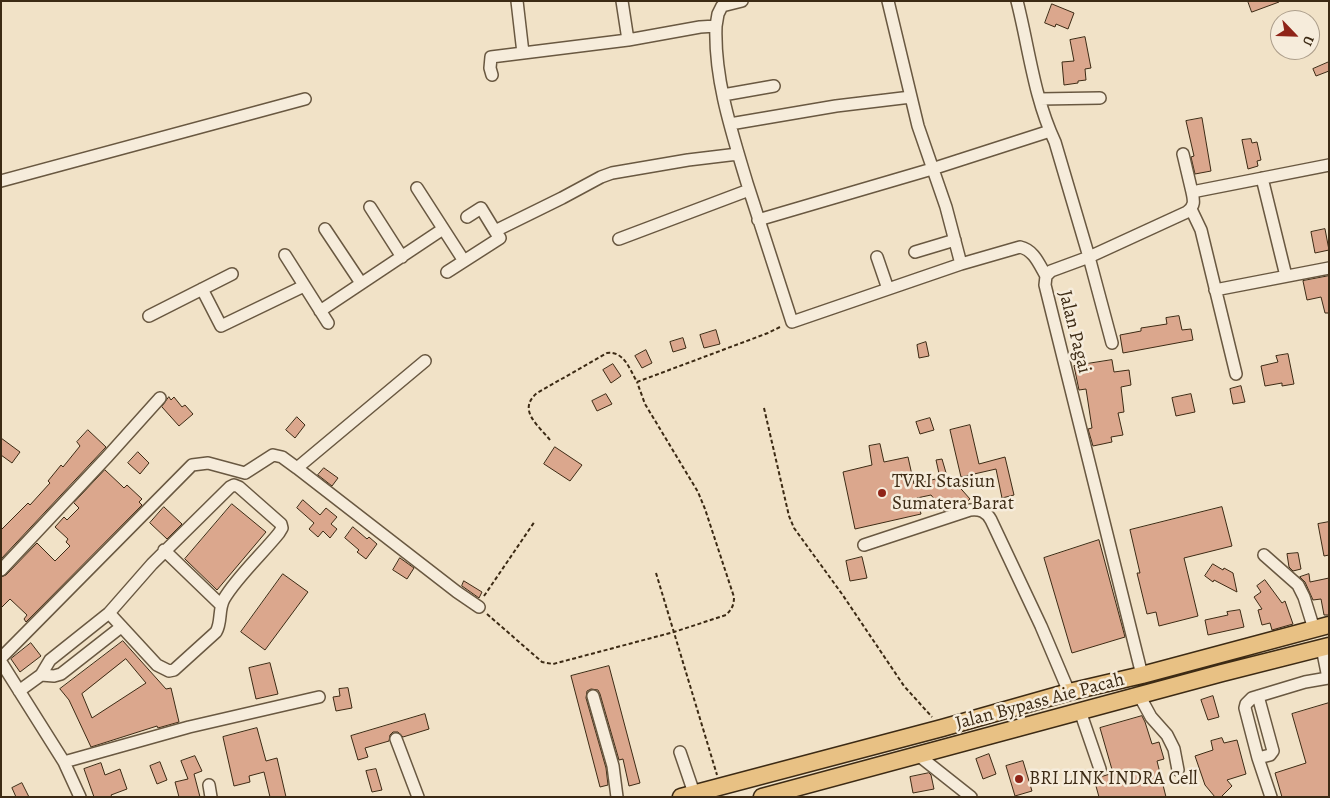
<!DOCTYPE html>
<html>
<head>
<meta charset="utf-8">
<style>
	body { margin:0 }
	#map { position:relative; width:1330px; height:798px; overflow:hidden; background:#f1e2c7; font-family:Alegreya,serif }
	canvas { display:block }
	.frame { position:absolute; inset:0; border:2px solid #3c2a14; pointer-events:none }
	.north { position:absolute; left:1270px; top:10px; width:50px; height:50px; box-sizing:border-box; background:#f6ecdb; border:1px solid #ac9e8b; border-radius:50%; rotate:114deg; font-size:14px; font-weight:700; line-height:20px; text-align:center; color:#3c2a14 }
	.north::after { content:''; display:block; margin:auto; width:18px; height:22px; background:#8f2418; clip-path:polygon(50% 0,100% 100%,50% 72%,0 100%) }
</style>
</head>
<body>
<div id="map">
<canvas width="1330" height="798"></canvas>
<div class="frame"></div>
<div class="north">U</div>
</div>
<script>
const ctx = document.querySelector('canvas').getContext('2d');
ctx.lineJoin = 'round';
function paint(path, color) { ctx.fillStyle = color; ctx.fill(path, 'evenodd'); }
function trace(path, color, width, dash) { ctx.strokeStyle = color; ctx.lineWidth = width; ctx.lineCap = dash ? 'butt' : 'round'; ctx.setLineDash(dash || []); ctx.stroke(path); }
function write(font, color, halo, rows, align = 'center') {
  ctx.font = font + ' Alegreya,serif'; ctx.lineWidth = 5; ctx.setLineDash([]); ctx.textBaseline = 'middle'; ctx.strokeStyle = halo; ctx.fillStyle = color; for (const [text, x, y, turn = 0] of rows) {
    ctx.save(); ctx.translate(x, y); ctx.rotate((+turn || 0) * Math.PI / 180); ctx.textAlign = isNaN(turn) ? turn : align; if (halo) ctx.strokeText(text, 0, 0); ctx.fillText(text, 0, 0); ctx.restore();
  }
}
const building = new Path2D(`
	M1248,1H1279V2L1252,12Z
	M1052,4L1074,13L1068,29L1056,24L1055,27L1045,23Z
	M1085,37L1091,68L1085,69L1086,80L1078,81V83L1064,85L1062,62L1074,61L1070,40Z
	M1329,62V71L1316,76L1313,69Z
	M1202,118L1211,171L1195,174L1191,157L1194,156L1186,121Z
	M1251,139L1252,143L1257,142L1261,160L1257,161L1258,166L1248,169L1242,140Z
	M1325,229L1329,250L1315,253L1311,232Z
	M1329,276V313H1325L1321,297L1307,300L1303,281Z
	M1179,316L1182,330L1191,329L1193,340L1123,353L1120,335L1141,331V328L1167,324L1166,318Z
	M716,330L720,344L704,348L700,335Z
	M683,338L686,348L673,352L670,342Z
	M926,342L929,356L919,358L917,345Z
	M646,350L652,363L642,368L635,356Z
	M1288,354L1294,384L1282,386V383L1265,386L1261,366L1278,362L1276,356Z
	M1112,360L1114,372L1129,370L1131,385L1121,387L1124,412L1118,413L1123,435L1111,437L1112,442L1093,446L1088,429L1092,428L1086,389L1079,390L1074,366Z
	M613,364L621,376L611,383L603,370Z
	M1241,386L1245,402L1233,404L1230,389Z
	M606,394L612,404L597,411L592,401Z
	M1191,394L1195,412L1176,416L1172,398Z
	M169,397L171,400L174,397L182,407L185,405L193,414L179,426L162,407Z
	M297,417L305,425L295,438L286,430Z
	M930,418L934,430L920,434L916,422Z
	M970,425L979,464L1005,457L1014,495L1002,498L996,469L961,477L950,430Z
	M88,430L106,447L1,559V530L28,503L30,505L50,483L48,481L61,465L63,467L80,446L77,442Z
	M1,438L20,452L12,463L1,455Z
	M880,444L884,462L908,457L914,484L940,478L936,460L942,459L949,483L955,482L970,499L964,504L944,511L931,495L917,498L921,514L855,529L843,472L872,465L869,446Z
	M555,447L582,465L570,481L544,464Z
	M138,452L149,463L140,474L128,463Z
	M324,468L338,478L332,486L318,475Z
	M105,470L122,486L124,488L127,485L142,499L139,502L142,505L26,622L24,619L27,615L10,599L1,608V577L6,575L37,543L55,561L70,546L66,542L68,539L55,527L64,517L67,520L79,508L74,503Z
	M303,500L320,515L326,508L337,517L331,524L337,529L330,538L323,531L318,537L309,529L314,523L297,508Z
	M232,504L266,532L217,590L185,559Z
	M164,507L182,524L167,539L150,523Z
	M1222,507L1232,546L1184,558L1198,616L1159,626L1156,612L1147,614L1137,573H1140L1130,530Z
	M1329,522V555L1324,556L1318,524Z
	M353,527L367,539L369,537L377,544L366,559L357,552L359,550L345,538Z
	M1099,540L1125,637L1072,653L1044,558Z
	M1298,553L1301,569L1293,571L1289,567L1287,554Z
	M862,557L867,578L850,581L846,561Z
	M400,558L414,568L407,579L393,570Z
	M1213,564L1223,570L1224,568L1233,573L1237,592L1214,580L1213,582L1205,576Z
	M283,574L308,592L265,650L241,632Z
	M1309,574L1310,582L1329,578V615H1324L1321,599L1313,600L1305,582L1300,577Z
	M1265,580L1282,603L1285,601L1293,624L1272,630L1270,623L1262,625L1258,610L1262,609L1254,597L1261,592L1257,586Z
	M464,581L482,592L479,598L462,586Z
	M1240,610L1244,627L1208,635L1205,620L1228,615L1227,612Z
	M123,641L166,689L171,688L179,722L158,728L157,726L91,747L69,700L60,689ZM126,659L146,683L92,718L82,694Z
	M31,643L41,656L20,672L11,659Z
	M270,663L278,694L256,699L249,668Z
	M609,666L640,783L629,786L623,759L619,760L600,694L598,690L591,689L587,691L586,698L606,768L608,785L600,787L571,676Z
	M348,688L352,708L336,711L333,697L340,696L339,689Z
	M1213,696L1219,717L1208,720L1201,700Z
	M1329,703V797H1282L1275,773L1306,763L1292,714Z
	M425,714L429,729L403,737L398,732H393L390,735L389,741L365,748L368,757L358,760L351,736Z
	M1142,716L1145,722L1152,744L1159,742L1164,759L1157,761L1166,797H1099L1094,779L1113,773L1100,728Z
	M257,728L266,761L277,758L286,797H270L264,772L249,776L250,782L234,786L223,737Z
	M1222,738L1224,743L1237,740L1246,774L1227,780L1232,786L1221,797H1215L1205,785L1195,756L1213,750L1211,741Z
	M989,754L996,774L983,779L976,759Z
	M195,756L202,771L194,774L200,797H179L175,782L188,779L181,761Z
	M1023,761L1032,791L1015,796L1006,766Z
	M160,762L167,780L157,784L150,766Z
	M101,763L105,775L120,769L127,789L111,795L112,797H94L84,769Z
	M376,769L382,790L372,792L366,771Z
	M929,773L931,775L934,789L913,793L910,777Z
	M22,783L29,797H16L12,788Z`);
paint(building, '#dba78d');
trace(building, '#3c2a14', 1);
const minor = new Path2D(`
	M517,1L523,53
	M622,1L628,40
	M888,1L918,126L946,207L961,264
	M1017,1C1029,48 1034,98 1055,142L1089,257L1112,343
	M716,26L718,14L722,6L742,1
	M492,75L490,68L491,57L628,40L700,27L716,26C714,79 732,133 747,183C762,230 777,276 792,322L961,264L1020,247C1034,250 1039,264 1046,276
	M723,95L774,86
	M1040,99L1100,98
	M730,124L836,106L911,97
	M1183,154L1192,192
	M1262,178L1286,276
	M1,181L305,99
	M417,188L464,261
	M370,207L402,257
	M1191,209L1201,230L1236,374
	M467,217L481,208L495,231
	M758,220L932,169L1050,131
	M325,229L361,283
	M619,239L749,190
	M915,252L955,240
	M285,255L328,323
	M877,257L888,289
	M447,272L500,238L495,231L562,198L601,177L612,173L688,160L738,154
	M202,289L221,326L304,286
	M1215,290L1329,268
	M320,311L443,229
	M149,316L232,274
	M297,468L425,361
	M864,545L970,510C980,509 986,511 991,520L1041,626L1069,692
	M164,550L221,605
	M1264,555L1298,585L1304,597L1314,629
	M1,570L107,457L160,398
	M1,658L192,465L208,463L245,473L273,455L282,457L297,468L457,592L479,607
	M1,662L64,762L80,797
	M41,675L54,676L61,674L121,627
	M1142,675L1045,285L1046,276L1051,271L1089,257L1187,212C1195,206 1194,201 1192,192L1329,165
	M19,691L41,675L50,660L109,613L152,564L230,487L234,485L239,487L281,524L282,528L279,533C263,553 236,578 224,599C218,610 222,622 216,632L174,670L169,671L157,665L109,613
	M1139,695L1151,717L1167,735L1174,749L1178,770
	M593,696L613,766L617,797
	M1080,711L1100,769
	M396,739L418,797
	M680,752L694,793
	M918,755L971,797
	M1258,758L1270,755L1273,751L1258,696
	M64,762L189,727L319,697
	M209,785L211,797
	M1271,797L1258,758L1245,708L1246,704L1252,698L1305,682L1328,678L1322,648`);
const highway = new Path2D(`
	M681,797L942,728L1069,692L1142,675L1329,625
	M762,797L1222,673L1329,646`);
trace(minor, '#695841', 14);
trace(highway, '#3c2a14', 19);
trace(new Path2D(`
	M764,408L789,516L794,528L842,594L904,686L932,717
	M550,440C538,425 517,410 537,393L607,353C624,351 629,368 637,382L768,333L782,326
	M656,573L717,775
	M484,596L535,521
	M487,614L542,662L553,664L674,632L726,615C732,609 734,605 734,597L705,509L698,492L645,404L637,382`), '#3c2a14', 2, [4, 2.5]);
trace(minor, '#f6ecdb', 11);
trace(highway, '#e8c184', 16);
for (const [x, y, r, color] of [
	[882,493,5,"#8f2418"],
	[1019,779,5,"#8f2418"]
]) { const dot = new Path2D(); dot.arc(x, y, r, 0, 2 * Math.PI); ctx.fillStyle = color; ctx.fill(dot); trace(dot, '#f6ecdb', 2); }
write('19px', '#3c2a14', '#f6ecdb', [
	["Jalan Pagai",1074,332,76],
	["Jalan Bypass Aie Pacah",1040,702,-15]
]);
write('19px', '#3c2a14', '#f6ecdb', [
	["TVRI Stasiun",892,482],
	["Sumatera Barat",892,504],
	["BRI LINK INDRA Cell",1029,779]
], 'left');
</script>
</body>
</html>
